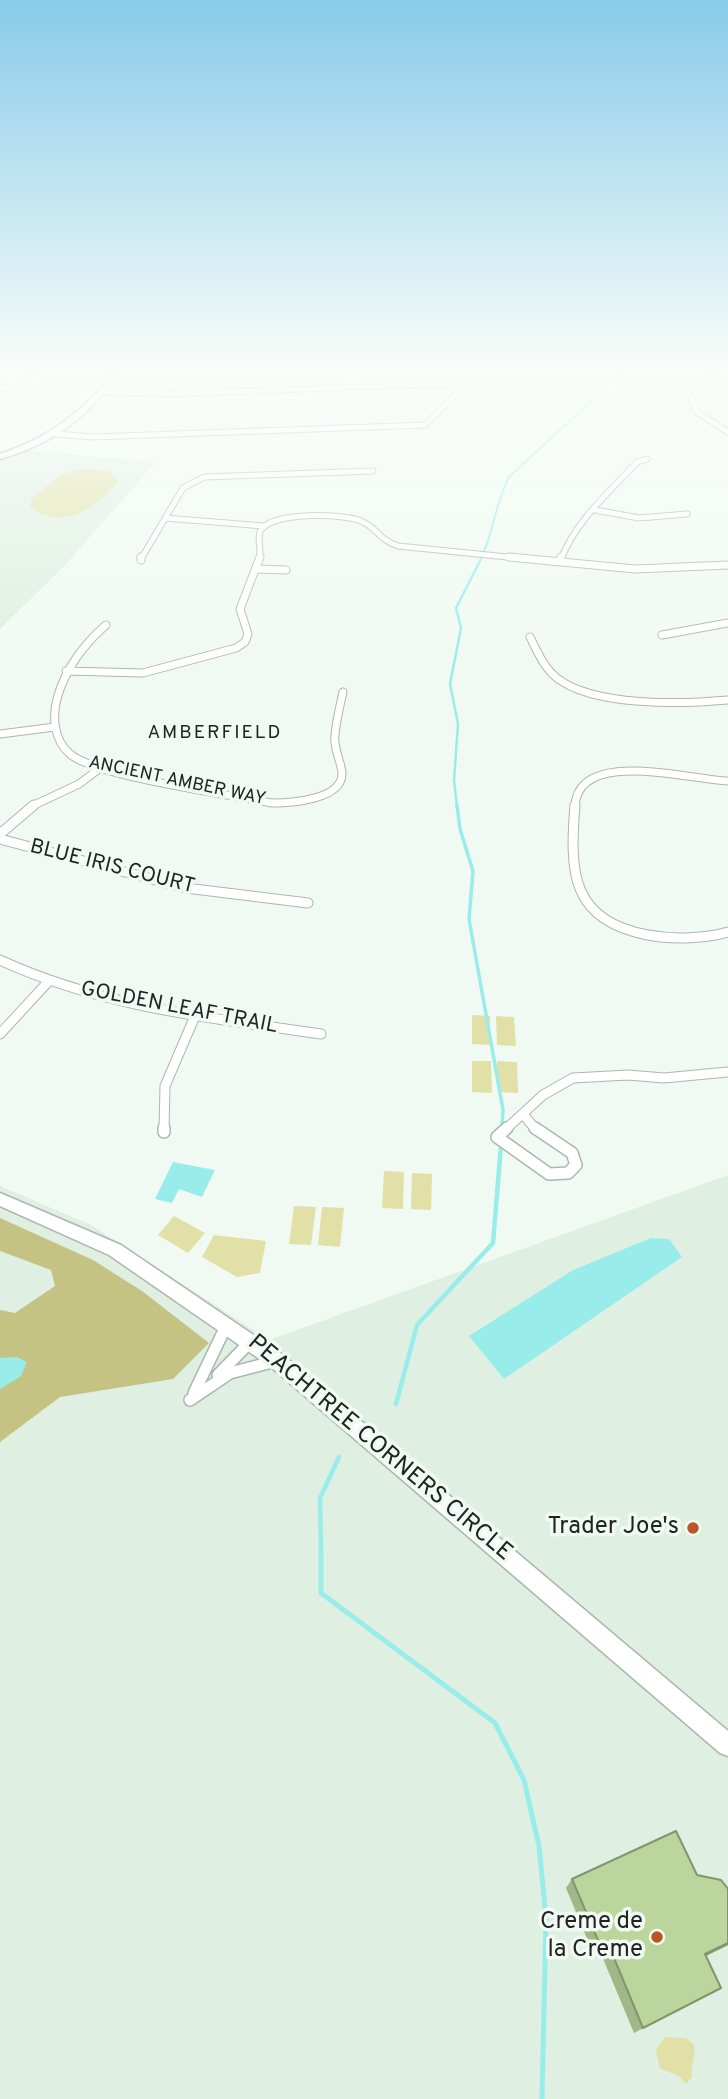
<!DOCTYPE html>
<html>
<head>
<meta charset="utf-8">
<style>
	body { margin:0 }
	canvas { display:block; background:#f1faf2 }
</style>
</head>
<body>
<canvas width="728" height="2099"></canvas>
<script>
const ctx = document.querySelector('canvas').getContext('2d');
ctx.lineJoin = 'round';
function paint(path, color) { ctx.fillStyle = color; ctx.fill(path, 'evenodd'); }
function trace(path, color, width, dash) { ctx.strokeStyle = color; ctx.lineWidth = width; ctx.lineCap = dash ? 'butt' : 'round'; ctx.setLineDash(dash || []); ctx.stroke(path); }
function write(font, color, halo, rows, align = 'center') {
  ctx.font = font + ' Overpass,sans-serif'; ctx.lineWidth = 7; ctx.setLineDash([]); ctx.textBaseline = 'middle'; ctx.strokeStyle = halo; ctx.fillStyle = color; for (const [text, x, y, turn = 0] of rows) {
    ctx.save(); ctx.translate(x, y); ctx.rotate((+turn || 0) * Math.PI / 180); ctx.textAlign = isNaN(turn) ? turn : align; if (halo) ctx.strokeText(text, 0, 0); ctx.fillText(text, 0, 0); ctx.restore();
  }
}
paint(new Path2D(`
	M21,450L156,462L66,564L0,629V457Z
	M728,1175V2099H0V1186L91,1225L269,1340Z`), '#dfefe2');
paint(new Path2D(`
	M88,469L109,471L118,480C102,508 58,532 30,507L31,500C49,483 62,470 88,469Z
	M472,1015L490,1016V1045L472,1044Z
	M496,1016L514,1017L516,1046L497,1045Z
	M472,1061H491L492,1093L472,1092Z
	M497,1061L517,1062L518,1093L498,1092Z
	M384,1171L404,1172L403,1209L382,1208Z
	M412,1173L432,1174L431,1210L411,1209Z
	M294,1206L316,1207L311,1245L289,1244Z
	M322,1207L344,1208L340,1247L318,1245Z
	M174,1216L205,1233L188,1253L158,1235Z
	M214,1235L266,1241L260,1273L237,1277L202,1257Z
	M665,2037L686,2038L694,2045C696,2057 690,2065 692,2077L686,2084L680,2077L660,2068L656,2050Z`), '#e1e0a6');
paint(new Path2D(`
	M0,1218L93,1260L142,1291L209,1343L173,1379L60,1397L0,1442V1310L15,1313L55,1286L51,1270L0,1251Z`), '#c4c384');
paint(new Path2D(`
	M173,1162L215,1170L202,1197L179,1189L172,1203L155,1199Z
	M651,1238L669,1239L682,1257L504,1379L469,1336L573,1270Z
	M17,1357L27,1362L21,1376L0,1389V1358Z`), '#98edeb');
trace(new Path2D(`
	M481,559C494,532 495,503 509,477L628,367`), '#98edeb', 2);
trace(new Path2D(`
	M457,807L454,780L458,724L450,684L461,628L456,608L482,557`), '#98edeb', 2.5);
trace(new Path2D(`
	M457,805L460,829L473,871L469,919L503,1110L502,1127`), '#98edeb', 3.5);
trace(new Path2D(`
	M396,1404L417,1325L493,1243L501,1145
	M321,1551L320,1498L339,1457`), '#98edeb', 4.5);
trace(new Path2D(`
	M321,1549V1593L495,1723L524,1780L539,1846L546,1918L542,2099`), '#98edeb', 5);
const streetFar3 = new Path2D(`
	M722,367L688,392L697,412L728,432
	M0,389L28,385L35,367
	M56,434L92,437L425,425L458,392L455,387L435,384L172,394L102,392
	M595,510L639,518L687,514
	M165,518L264,526
	M141,559L183,488L204,477L373,471
	M259,559C262,550 257,540 260,532C268,511 346,513 363,522C378,529 378,539 398,546L527,559
	M561,559C577,519 609,493 637,462L647,459`);
const streetFar2 = new Path2D(`
	M141,557V560
	M509,557L635,569L728,565
	M560,560L561,557
	M257,569L286,570
	M106,625C84,644 67,667 58,695C52,714 53,740 70,754C95,776 232,795 272,803C290,803 343,800 342,773C341,761 333,748 335,735C336,721 340,706 343,692
	M662,635L728,623
	M530,637C537,651 544,668 557,678C594,707 683,704 728,700
	M66,671L143,673L236,648L245,642L248,634L240,609L260,557
	M0,734L55,727
	M30,807L79,784L99,769
	M575,807C577,747 690,780 728,781`);
const streetFar1 = new Path2D(`
	M575,805C573,830 570,867 581,891C603,941 685,944 728,932
	M0,834L34,805
	M0,839L186,888L308,903
	M0,960C102,1007 211,1018 321,1034
	M0,1034L48,982
	M523,1114L536,1130
	M164,1130L165,1086L195,1016
	M505,1130L543,1095L573,1078L628,1075L664,1078L728,1072`);
const street = new Path2D(`
	M507,1128L497,1137L549,1174L568,1173L576,1165L572,1153L535,1128
	M164,1132V1128
	M218,1375L251,1341
	M194,1393L227,1324
	M190,1400L230,1373L276,1361`);
const secondary = new Path2D(`
	M116,367H123C91,415 56,443 0,459V454C50,437 86,411 116,367Z
	M0,1193L121,1245L283,1355L728,1731V1756L720,1753L271,1367L109,1255L0,1206Z`);
trace(streetFar3, '#adb6af', 7);
trace(streetFar2, '#adb6af', 9);
trace(streetFar1, '#adb6af', 11);
trace(street, '#adb6af', 14);
trace(secondary, '#adb6af', 3);
trace(streetFar3, '#fff', 5);
trace(streetFar2, '#fff', 7);
trace(streetFar1, '#fff', 9);
trace(street, '#fff', 11);
paint(secondary, '#fff');
paint(new Path2D(`
	M572,1879L728,1889V1945L706,1956L721,1988L634,2033L599,1949L593,1953L566,1888Z`), '#a0b887');
paint(new Path2D(`
	M607,1941L599,1949L593,1953L600,1945Z
	M728,1943V1945L695,1961L705,1954Z`), '#82966e');
const building = new Path2D(`
	M676,1831L697,1875L721,1880L728,1889V1943L705,1954L721,1988L643,2028L607,1941L600,1945L572,1879Z`);
paint(building, '#bad69d');
trace(building, '#82966e', 2);
const sky = ctx.createLinearGradient(0, 0, 0, 661);
sky.addColorStop(0, '#88cbe9');
sky.addColorStop(0.56, '#f9fdf9');
sky.addColorStop(1, '#f9fdf900');
ctx.fillStyle = sky;
ctx.fillRect(0, 0, 728, 661);
for (const [x, y, r, color] of [
	[693,1528,7,"#bb5428"],
	[657,1937,7,"#bb5428"]
]) { const dot = new Path2D(); dot.arc(x, y, r, 0, 2 * Math.PI); ctx.fillStyle = color; ctx.fill(dot); trace(dot, '#f1faf2', 2.5); }
write('18px', '#202321', '#f1faf2', [
	["ANCIENT AMBER WAY",177,782,12]
]);
ctx.letterSpacing = '2px';
write('19px', '#202321', '#f1faf2', [
	["AMBERFIELD",215,734]
]);
ctx.letterSpacing = '0px';
write('21px', '#202321', '#f1faf2', [
	["BLUE IRIS COURT",112,868,14],
	["GOLDEN LEAF TRAIL",179,1009,11]
]);
write('24px', '#202321', '#f1faf2', [
	["PEACHTREE CORNERS CIRCLE",379,1449,40]
]);
write('24px', '#202321', '#f1faf2', [
	["Trader Joe's",679,1528],
	["Creme de",643,1923],
	["la Creme",643,1951]
], 'right');
</script>
</body>
</html>
